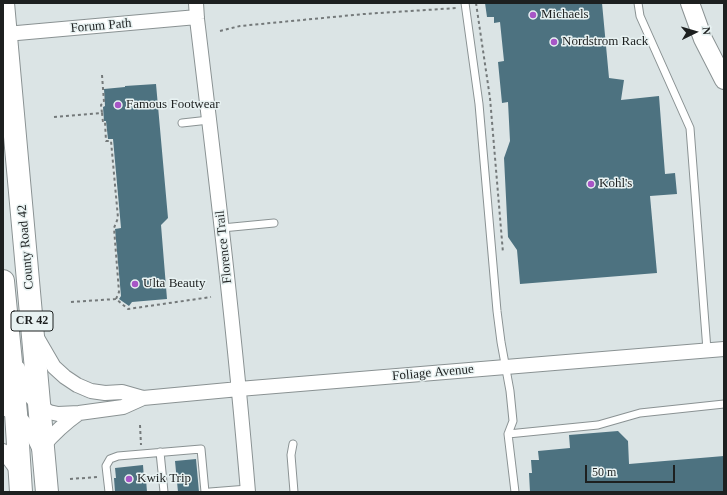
<!DOCTYPE html>
<html>
<head>
<meta charset="utf-8">
<style>
	body { margin:0 }
	#map { position:relative; width:727px; height:495px; overflow:hidden; background:#dbe4e5; font-family:"Times New Roman",serif }
	canvas { display:block }
	.frame { position:absolute; inset:0; border:4px solid #1d2020; pointer-events:none }
	.north { position:absolute; left:675px; top:12px; width:40px; height:40px; -webkit-text-stroke:3px #e8f2f2; paint-order:stroke; rotate:85deg; font-size:11px; font-weight:700; line-height:16px; text-align:center; color:#1d2020 }
	.north::after { content:''; display:block; margin:auto; width:14px; height:18px; background:#1d2020; clip-path:polygon(50% 0,100% 100%,50% 72%,0 100%) }
	.scale { position:absolute; left:585px; top:465px; width:90px; height:18px; box-sizing:border-box; border:2px solid #1d2020; border-top:0; padding-left:5px; font-size:12px; line-height:14px; white-space:nowrap; color:#1d2020; -webkit-text-stroke:3px #e8f2f2; paint-order:stroke }
</style>
</head>
<body>
<div id="map">
<canvas width="727" height="495"></canvas>
<div class="frame"></div>
<div class="north">N</div>
<div class="scale">50 m</div>
</div>
<script>
const ctx = document.querySelector('canvas').getContext('2d');
ctx.lineJoin = 'round';
function paint(path, color) { ctx.fillStyle = color; ctx.fill(path, 'evenodd'); }
function trace(path, color, width, dash) { ctx.strokeStyle = color; ctx.lineWidth = width; ctx.lineCap = dash ? 'butt' : 'round'; ctx.setLineDash(dash || []); ctx.stroke(path); }
function write(font, color, halo, rows, align = 'center') {
  ctx.font = font + ' "Times New Roman",serif'; ctx.lineWidth = 3; ctx.setLineDash([]); ctx.textBaseline = 'middle'; ctx.strokeStyle = halo; ctx.fillStyle = color; for (const [text, x, y, turn = 0] of rows) {
    ctx.save(); ctx.translate(x, y); ctx.rotate((+turn || 0) * Math.PI / 180); ctx.textAlign = isNaN(turn) ? turn : align; if (halo) ctx.strokeText(text, 0, 0); ctx.fillText(text, 0, 0); ctx.restore();
  }
}
paint(new Path2D(`
	M485,3H602L609,78L624,80L621,100L659,96L665,174L675,173L677,194L650,196L657,273L520,284L517,250L508,237L504,158L510,141L508,102L502,103L498,62L504,61L500,22L494,23V17H487Z
	M156,84L168,218L161,225L167,299L132,302L129,306L119,299L121,296L115,229L121,228L113,139H108L106,121H104L103,107L105,106L104,89L125,87V86Z
	M618,431L628,441L629,464L724,456V492H530L529,473H532L531,460H539L538,451L570,448L569,435Z
	M196,459L199,492H178L175,461Z
	M143,465L144,479H146L147,492H115L114,478H116L115,468Z`), '#4d7280');
const service = new Path2D(`
	M465,3L479,104L497,311L501,342L510,391L513,421L508,434L515,492
	M638,3L640,16L690,128L707,350
	M182,123L209,120
	M222,228L274,223
	M508,434L598,425L640,413L724,404
	M293,444L291,455L294,492
	M160,452L164,492
	M109,492L106,466L110,459L118,456L201,449L205,492
	M210,492L248,489`);
const minor = new Path2D(`
	M196,3L197,19C216,177 235,334 248,492
	M6,34L197,17
	M36,336L54,367L65,377L77,385L91,391L105,393L122,392L143,398
	M18,368L23,383L30,396L40,406L49,412L58,414L79,413L123,407L143,398L239,389L724,349
	M3,408C21,413 32,432 39,448
	M43,446C54,433 65,423 79,413
	M3,451L18,471`);
const tertiary = new Path2D(`
	M690,3L703,39L724,80`);
const trunk = new Path2D(`
	M3,3L47,492
	M3,281L16,413L21,492`);
trace(service, '#8a9293', 9);
trace(minor, '#8a9293', 16);
trace(tertiary, '#8a9293', 20);
trace(trunk, '#8a9293', 24);
trace(new Path2D(`
	M476,3L490,98L503,253
	M220,31L240,26L364,14L457,8
	M102,75L104,102L101,105L102,113
	M54,117L102,113L103,122H105L106,141H111L118,218L114,228L119,292L116,299L128,309L211,297
	M71,302L116,299
	M140,425L141,445
	M70,479L98,477`), '#74797a', 2, [3, 3]);
trace(service, '#fff', 7);
trace(minor, '#fff', 14);
trace(tertiary, '#fff', 18);
trace(trunk, '#fff', 22);
for (const [x, y, r, color] of [
	[533,15,4,"#a756c6"],
	[554,42,4,"#a756c6"],
	[118,105,4,"#a756c6"],
	[591,184,4,"#a756c6"],
	[135,284,4,"#a756c6"],
	[129,479,4,"#a756c6"]
]) { const dot = new Path2D(); dot.arc(x, y, r, 0, 2 * Math.PI); ctx.fillStyle = color; ctx.fill(dot); trace(dot, '#e8f2f2', 1.5); }
for (const [x, y, w] of [
	[32,321,42]
]) { const box = new Path2D(); box.roundRect(x - w / 2, y - 10, w, 20, 3); ctx.fillStyle = '#e8f2f2'; ctx.fill(box); trace(box, '#1d2020', 1); }
write('bold 12px', '#1d2020', null, [
	["CR 42",32,321]
]);
write('13px', '#1d2020', '#e8f2f2', [
	["Michaels",541,15],
	["Nordstrom Rack",562,42],
	["Famous Footwear",126,105],
	["Kohl's",599,184],
	["Ulta Beauty",143,284],
	["Kwik Trip",137,479]
], 'left');
write('13px', '#1d2020', '#e8f2f2', [
	["Forum Path",101,26,-5],
	["County Road 42",26,247,-95],
	["Florence Trail",224,247,-96],
	["Foliage Avenue",433,373,-5]
]);
</script>
</body>
</html>
